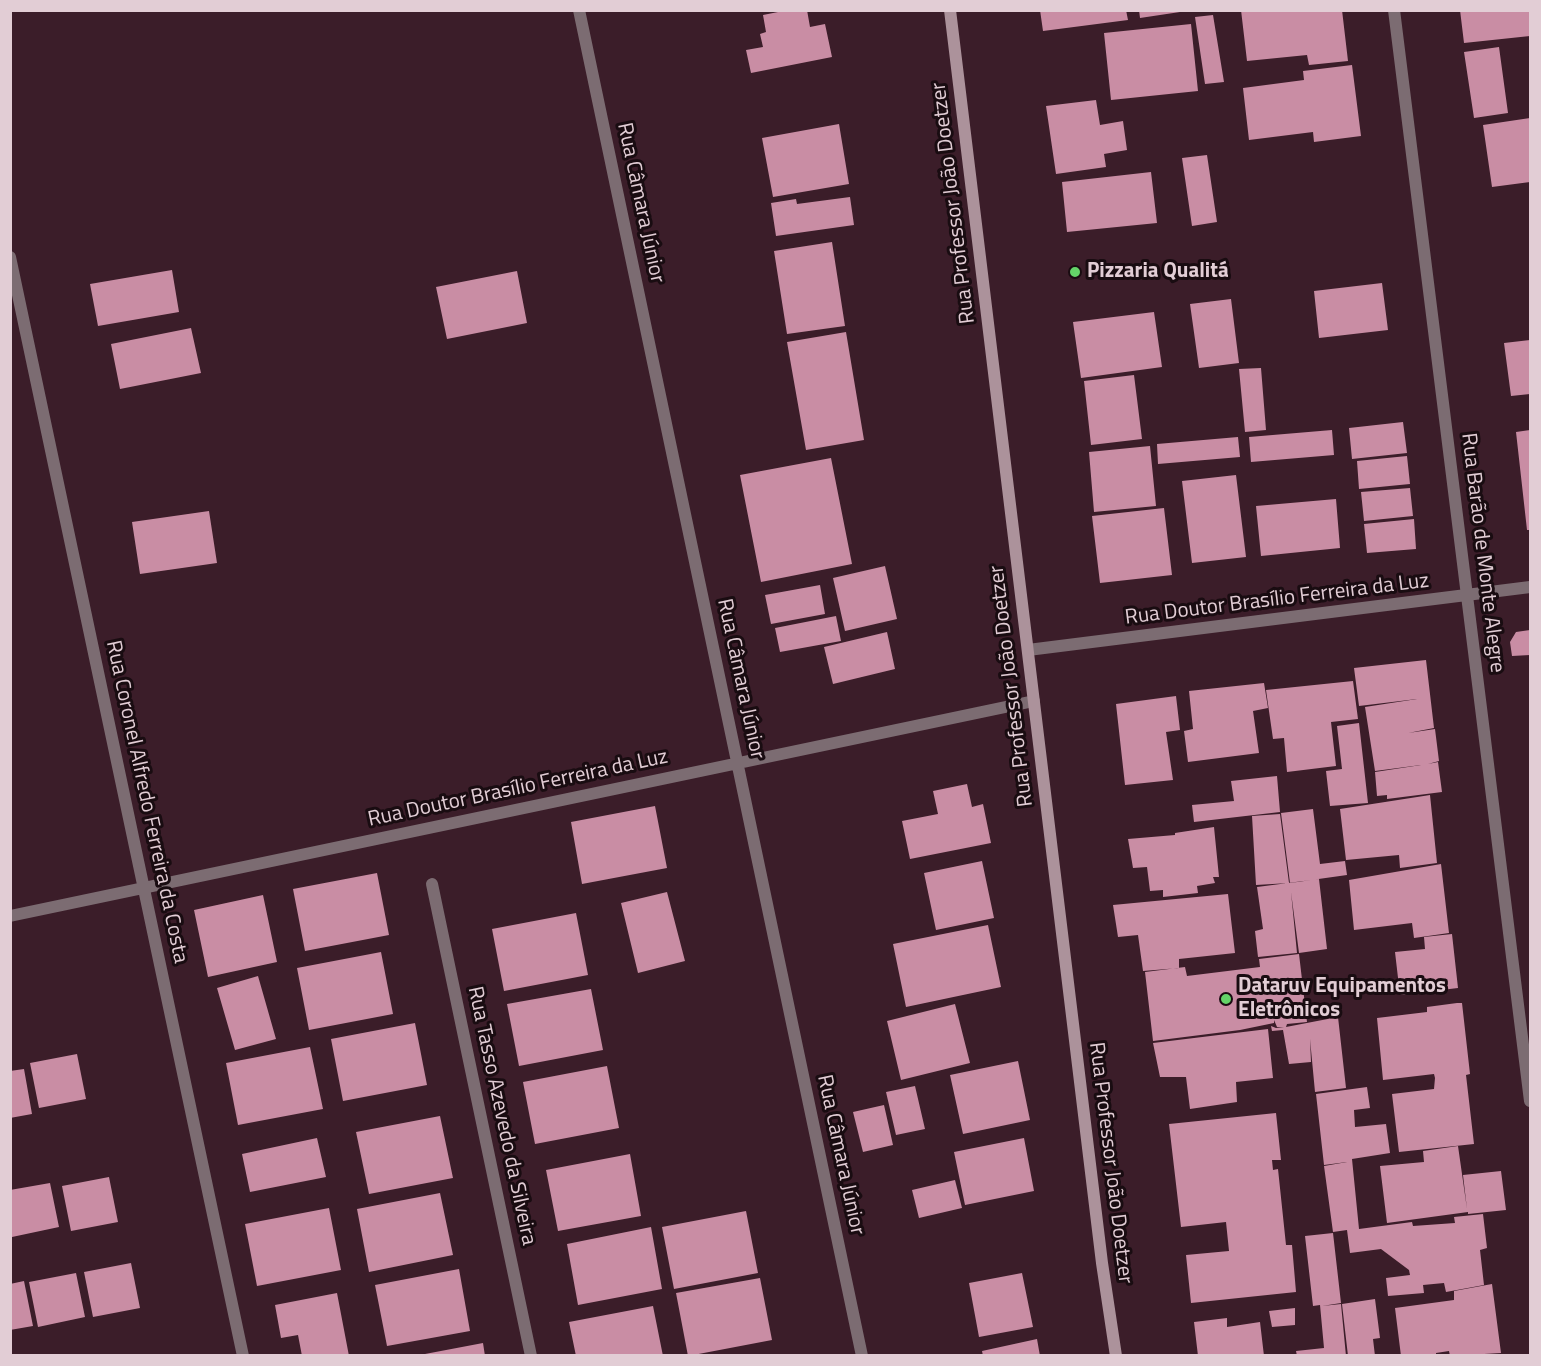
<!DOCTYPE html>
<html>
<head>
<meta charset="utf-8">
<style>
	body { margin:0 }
	#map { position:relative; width:1541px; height:1366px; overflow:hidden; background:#3b1d29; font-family:"Titillium Web",sans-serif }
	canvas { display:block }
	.frame { position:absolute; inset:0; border:12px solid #e2cdd5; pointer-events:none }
</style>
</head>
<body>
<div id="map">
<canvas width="1541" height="1366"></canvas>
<div class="frame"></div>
</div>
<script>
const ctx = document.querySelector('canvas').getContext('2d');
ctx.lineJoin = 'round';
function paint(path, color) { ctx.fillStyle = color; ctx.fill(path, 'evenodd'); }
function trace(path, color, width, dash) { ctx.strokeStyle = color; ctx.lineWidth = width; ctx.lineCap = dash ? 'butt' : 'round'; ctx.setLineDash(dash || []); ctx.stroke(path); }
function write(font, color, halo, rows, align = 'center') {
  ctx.font = font + ' "Titillium Web",sans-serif'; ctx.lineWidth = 6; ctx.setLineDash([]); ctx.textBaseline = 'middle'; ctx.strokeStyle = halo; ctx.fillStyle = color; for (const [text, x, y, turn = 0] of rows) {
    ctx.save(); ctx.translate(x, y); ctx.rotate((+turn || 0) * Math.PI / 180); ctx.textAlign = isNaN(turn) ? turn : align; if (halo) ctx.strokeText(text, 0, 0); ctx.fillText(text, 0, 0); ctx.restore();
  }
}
paint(new Path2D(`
	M788,10H807L810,27L825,24L832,57L751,73L746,50L763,47L760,34L766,32L763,15Z
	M1040,10H1126L1128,20L1043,31Z
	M1139,10H1180V12L1140,18Z
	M1241,10H1342L1348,61L1309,65L1307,55L1247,61Z
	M1460,10H1530V36L1464,43Z
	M1213,15L1224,82L1205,84L1195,17Z
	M1191,24L1198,91L1111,100L1104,33Z
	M1499,47L1508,113L1474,118L1464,52Z
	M1352,65L1361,136L1314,142L1313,132L1249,140L1243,88L1304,80L1303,71Z
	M1096,100L1100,125L1123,121L1127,150L1104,154L1106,167L1056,174L1046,106Z
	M1530,118V182L1492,187L1483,125Z
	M839,124L849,184L773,197L762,138Z
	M1207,155L1217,222L1192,226L1182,158Z
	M1151,172L1157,223L1067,232L1062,182Z
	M850,197L854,225L776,236L771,203L796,199L797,204Z
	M832,242L845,326L787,334L774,251Z
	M172,270L179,312L98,326L90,284Z
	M517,271L527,323L447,339L436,287Z
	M1382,283L1388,330L1319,338L1314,291Z
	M1231,299L1239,363L1199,368L1190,304Z
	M1154,312L1162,367L1081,378L1073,322Z
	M191,328L201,373L120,389L111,344Z
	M846,332L864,440L806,450L787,342Z
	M1530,340V394L1511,396L1504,343Z
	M1261,368L1266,430L1245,432L1239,369Z
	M1134,375L1142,439L1091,445L1084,381Z
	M1403,422L1407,453L1352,459L1349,428Z
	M1332,430L1334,455L1251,462L1249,437Z
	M1530,430V530H1527L1516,432Z
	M1238,437L1240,457L1158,464L1157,444Z
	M1150,446L1156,506L1094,512L1089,452Z
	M1407,456L1410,484L1359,489L1357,461Z
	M831,458L852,564L761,582L740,475Z
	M1236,475L1246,557L1192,563L1182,481Z
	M1410,488L1413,516L1364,521L1361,492Z
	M1336,499L1340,548L1261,556L1256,506Z
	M1164,508L1172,575L1100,583L1092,516Z
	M209,511L217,563L140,574L132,522Z
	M1414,519L1416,549L1367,553L1364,524Z
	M885,566L897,619L845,631L833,578Z
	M820,585L825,614L771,624L765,595Z
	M836,616L841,641L780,652L775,628Z
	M1530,630V655L1512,656L1510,642L1516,632Z
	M887,632L895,669L833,684L824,647Z
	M1426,660L1434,728L1408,733L1435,729L1439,761L1428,764L1438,762L1442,792L1387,799V795L1377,796L1375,772L1421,765L1375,771L1365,707L1417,699L1359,706L1354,668Z
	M1353,681L1358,719L1331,722L1336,766L1287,772L1284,738L1273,739L1266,690Z
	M1264,683L1268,708L1253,711L1259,753L1188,762L1184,731L1193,729L1189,691Z
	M1176,696L1180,730L1166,732L1173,780L1125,785L1116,704Z
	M1359,723L1368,803L1330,806L1326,771L1342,769L1337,726Z
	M1277,776L1280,812L1194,822L1192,805L1234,801L1231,781Z
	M967,784L972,807L983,804L991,843L910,859L902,821L938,814L933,791Z
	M1430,795L1437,863L1400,868L1399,855L1346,860L1340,809Z
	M655,806L667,868L582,884L571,822Z
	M1313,809L1320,864L1345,861L1347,875L1290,883L1281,813Z
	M1280,814L1289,883L1256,885L1252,816Z
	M1214,827L1219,877H1213L1215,883L1197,886L1198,893L1163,897V890L1150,891L1147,867L1133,868L1128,839L1175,835V833Z
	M982,861L994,918L936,930L924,873Z
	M1441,864L1449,933L1414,938L1412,923L1354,930L1349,880Z
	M377,873L389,935L305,951L293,889Z
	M1319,879L1327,949L1299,953L1291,892L1297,953L1258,957L1255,931L1263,929L1257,887Z
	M667,892L685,961L638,973L621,903Z
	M1228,894L1235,953L1179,959V968L1143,971L1138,935L1118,937L1113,905Z
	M263,895L277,962L208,977L194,910Z
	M576,913L588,975L504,991L492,929Z
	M988,925L1001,987L906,1007L893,944Z
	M1452,934L1458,988L1400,995L1395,952L1425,949L1424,937Z
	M381,952L393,1014L309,1030L297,968Z
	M1299,954L1307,1022L1287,1024L1286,1027L1338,1017L1346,1088L1315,1092L1310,1039L1311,1062L1289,1064L1283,1030L1272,1031L1271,1026L1276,1028L1284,1027H1277L1274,1020V1023L1240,1030L1153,1041L1145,972L1185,967L1187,976L1260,967L1259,959Z
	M258,976L276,1039L235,1050L217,988Z
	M591,989L603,1050L519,1066L507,1004Z
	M1457,1003H1462L1470,1074L1466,1075L1474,1144L1399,1152L1392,1094L1434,1089L1435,1078L1434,1074L1383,1080L1377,1018L1427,1012V1007Z
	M955,1004L970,1063L901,1080L887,1021Z
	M415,1023L427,1085L343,1101L331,1039Z
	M1268,1029L1273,1078L1236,1082L1237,1102L1190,1109L1186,1077H1160L1153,1043Z
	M310,1047L323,1109L238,1125L226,1063Z
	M77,1054L86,1099L39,1108L30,1063Z
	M1018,1061L1030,1120L963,1134L950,1075Z
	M607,1066L619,1128L535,1144L523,1082Z
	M24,1069L32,1114L10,1118V1071Z
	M915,1086L925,1129L896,1135L886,1092Z
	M1367,1087L1370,1108L1354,1110L1355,1127L1386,1124L1390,1153L1352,1159L1359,1229L1412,1222L1413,1226L1455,1223L1454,1217L1483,1214L1487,1248L1480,1250L1484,1285L1446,1292L1444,1283L1423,1285L1424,1293L1388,1296L1386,1278L1410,1275L1409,1270L1381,1249L1350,1253L1347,1230L1333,1232L1324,1166L1347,1162L1324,1165L1316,1094Z
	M884,1105L893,1145L863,1152L853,1112Z
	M1276,1113L1281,1160H1272L1273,1170L1278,1169L1286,1245H1292L1296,1292L1191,1303L1186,1255L1229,1251L1226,1222L1181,1227L1169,1124Z
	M440,1116L453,1178L369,1194L356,1132Z
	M317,1138L326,1177L250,1192L242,1154Z
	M1024,1138L1034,1191L965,1205L954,1152Z
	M1458,1146L1467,1209L1463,1175L1501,1171L1506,1210L1468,1214V1212L1387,1223L1380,1166L1424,1162L1423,1151Z
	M630,1154L641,1216L558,1231L546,1170Z
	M109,1177L118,1222L71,1231L62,1186Z
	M955,1180L962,1208L919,1218L912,1190Z
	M50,1183L59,1227L12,1237L10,1190Z
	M440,1193L453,1255L369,1272L357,1209Z
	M329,1208L341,1270L257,1286L245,1224Z
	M746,1211L758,1273L674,1289L662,1227Z
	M651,1227L662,1289L578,1305L567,1244Z
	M1333,1233L1341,1303L1322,1306L1341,1304L1346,1356H1297L1296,1351L1324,1348L1320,1305L1313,1306L1305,1236Z
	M131,1263L140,1308L93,1317L84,1272Z
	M459,1269L470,1331L387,1346L375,1285Z
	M76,1273L85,1317L38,1327L29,1282Z
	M1022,1273L1033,1327L979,1337L969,1283Z
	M760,1278L772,1340L688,1356L676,1293Z
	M24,1281L33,1326L10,1330V1284Z
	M1492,1284L1501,1353L1450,1356L1449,1351L1436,1353V1356H1401L1395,1308L1454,1300V1291Z
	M337,1293L349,1356H302L298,1335L281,1338L275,1305Z
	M1375,1299L1380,1338L1373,1339L1375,1356H1348L1342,1304Z
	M653,1306L663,1356H576L569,1322Z
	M1295,1308V1325L1272,1327L1269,1311Z
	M1227,1318V1327L1260,1322L1264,1356H1198L1194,1322Z
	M1037,1339L1040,1356H983L982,1351Z
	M483,1343L485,1356H425V1354Z`), '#c98da4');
trace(new Path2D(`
	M579,10L862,1356
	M1394,10L1530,1101
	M10,257L243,1356
	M1028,650L1530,587
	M432,884L531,1356
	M10,916L1034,701`), '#7c6c72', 12);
trace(new Path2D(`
	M950,10L1102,1263L1116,1356`), '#ac929b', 12);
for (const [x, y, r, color] of [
	[1075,272,6,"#64d468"],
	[1226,999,6,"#64d468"]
]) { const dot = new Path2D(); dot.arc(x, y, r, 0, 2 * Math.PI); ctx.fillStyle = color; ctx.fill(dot); trace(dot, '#190c11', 2); }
write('21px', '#e2cdd5', '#190c11', [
	["Rua Câmara Júnior",640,203,78],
	["Rua Professor João Doetzer",954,203,-97],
	["Rua Barão de Monte Alegre",1482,553,83],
	["Rua Doutor Brasílio Ferreira da Luz",1277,600,-7],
	["Rua Câmara Júnior",740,679,78],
	["Rua Professor João Doetzer",1012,686,-97],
	["Rua Doutor Brasílio Ferreira da Luz",518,789,-12],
	["Rua Coronel Alfredo Ferreira da Costa",146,802,78],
	["Rua Tasso Azevedo da Silveira",501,1116,78],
	["Rua Câmara Júnior",840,1155,78],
	["Rua Professor João Doetzer",1110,1163,83]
]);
write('bold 21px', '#e2cdd5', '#190c11', [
	["Pizzaria Qualitá",1087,272],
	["Dataruv Equipamentos",1238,987],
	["Eletrônicos",1238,1011]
], 'left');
</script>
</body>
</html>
